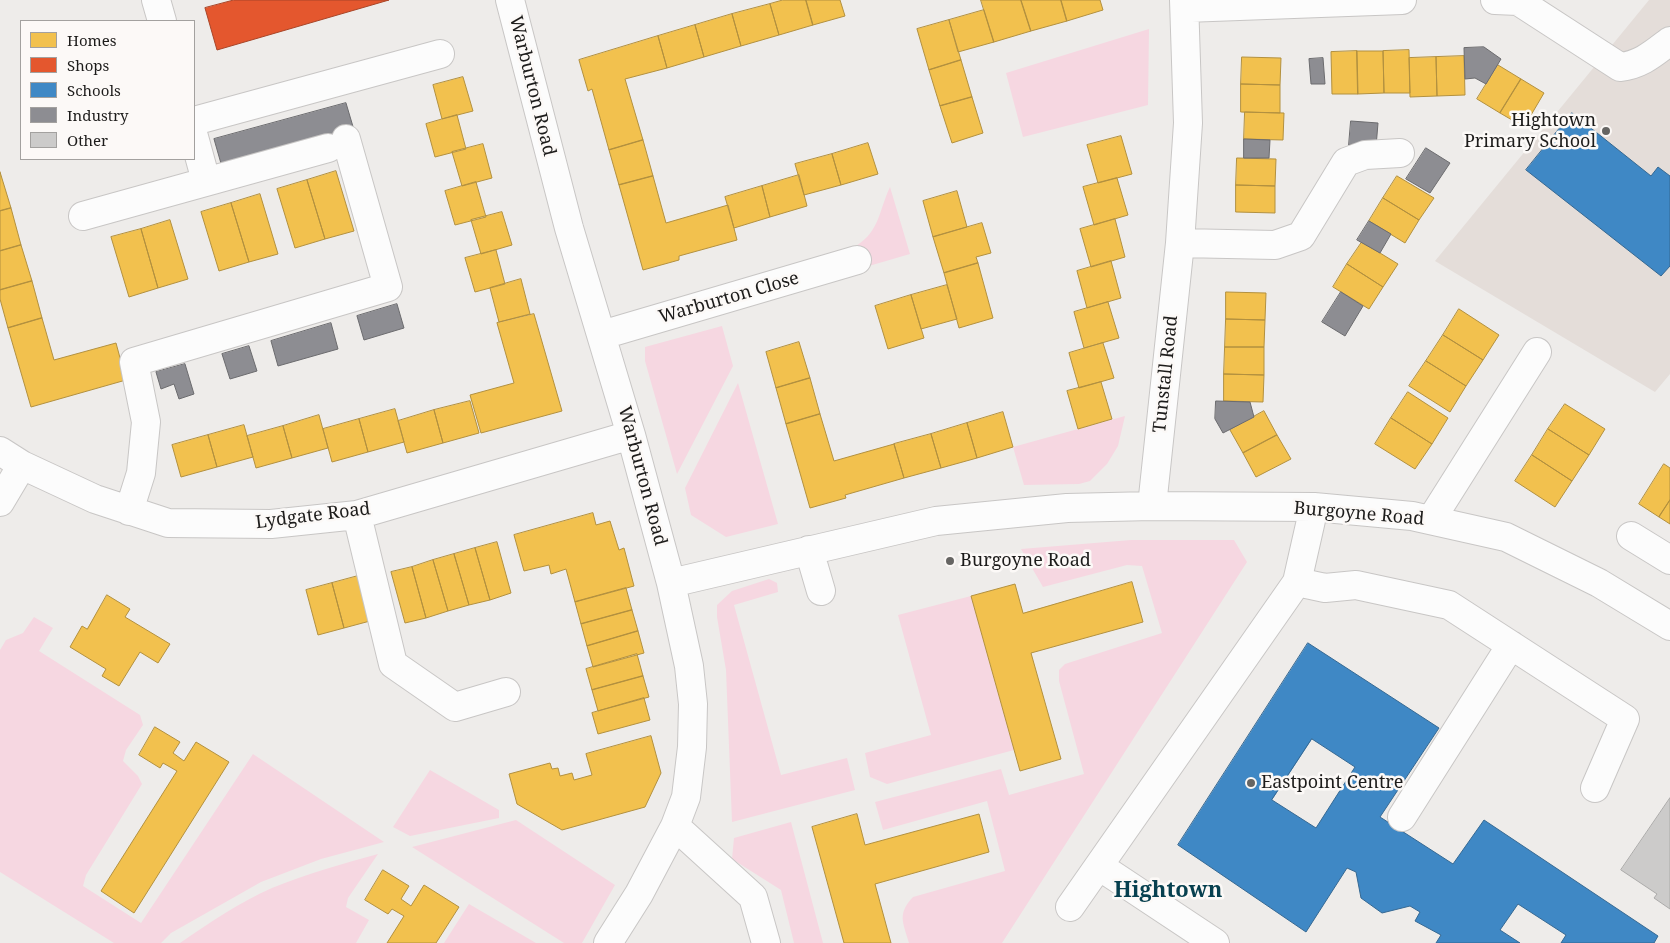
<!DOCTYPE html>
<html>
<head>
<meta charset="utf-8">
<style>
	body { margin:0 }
	#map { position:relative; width:1670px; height:943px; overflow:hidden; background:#eeecea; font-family:"Noto Serif",serif }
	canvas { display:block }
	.legend { position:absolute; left:20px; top:20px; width:175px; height:140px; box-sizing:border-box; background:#fcf9f7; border:1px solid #a3a19f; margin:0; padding:6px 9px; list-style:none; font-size:15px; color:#1d1c1b }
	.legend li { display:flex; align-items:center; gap:10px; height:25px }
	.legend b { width:25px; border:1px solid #a3a19f }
</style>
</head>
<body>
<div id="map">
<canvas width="1670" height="943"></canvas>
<ul class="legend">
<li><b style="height:14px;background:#f2c14e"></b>Homes</li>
<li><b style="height:14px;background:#e4572e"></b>Shops</li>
<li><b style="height:14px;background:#3f88c5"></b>Schools</li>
<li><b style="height:14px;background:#8d8d92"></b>Industry</li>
<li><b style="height:14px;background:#cccbca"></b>Other</li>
</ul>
</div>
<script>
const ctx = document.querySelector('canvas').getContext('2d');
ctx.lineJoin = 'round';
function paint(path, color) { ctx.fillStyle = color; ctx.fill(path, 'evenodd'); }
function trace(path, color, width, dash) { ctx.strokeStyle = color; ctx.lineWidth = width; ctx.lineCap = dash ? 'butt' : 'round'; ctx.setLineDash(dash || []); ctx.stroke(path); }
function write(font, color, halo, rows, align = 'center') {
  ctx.font = font + ' "Noto Serif",serif'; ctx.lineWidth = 5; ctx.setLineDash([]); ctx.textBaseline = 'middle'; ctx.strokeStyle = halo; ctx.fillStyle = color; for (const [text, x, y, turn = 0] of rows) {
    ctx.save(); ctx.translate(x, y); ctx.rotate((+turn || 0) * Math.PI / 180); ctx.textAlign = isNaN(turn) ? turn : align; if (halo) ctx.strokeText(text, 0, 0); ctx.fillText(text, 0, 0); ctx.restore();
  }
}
paint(new Path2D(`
	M1649,0H1670V374L1655,392L1435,261Z`), '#e4ddd9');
paint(new Path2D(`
	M1149,29L1148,105L1023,137L1006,73Z
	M890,187L910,254L862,268L856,246C880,231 879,210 890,187Z
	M722,326L733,366L677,474L645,361V347Z
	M738,383L778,524L726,537L691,515L685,488Z
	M1125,416L1118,446L1107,464L1090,481L1079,484L1024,485L1013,447Z
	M1131,540H1234L1247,562L1002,943H909C903,922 897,914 913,897L1005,871L987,801L883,830L875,802L1001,769L1009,795L1084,774L1059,681V670L1065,664L1162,633L1142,566L1127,565L1043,587L1021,549Z
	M769,579L777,583L778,592L734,605L781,775L847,758L855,790L732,822L726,670L717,617V605L732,591Z
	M971,596L1014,750L887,784L870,777L865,753L931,735L898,615Z
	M34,617L53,628L39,651L140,715L143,725L126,750L123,761L138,776L142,784L86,875L83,886L141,923L253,754L384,842L321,859L261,882L171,933L161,943H114L0,872V650L6,640L23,633Z
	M430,770L499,810V818L410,836L393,827Z
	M516,820L615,885L582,943H564L412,847Z
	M791,822L823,943H794L781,890L732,859L734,838Z
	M378,854L348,898L346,907L369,920L356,943H180C209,923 240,902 272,888C306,874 342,864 378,854Z
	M469,904L536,943H444Z`), '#f6d7e1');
const homes = new Path2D(`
	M783,0H806L813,25L779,35L770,4Z
	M806,0H840L845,16L813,25Z
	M981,0H1021L1031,31L994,42Z
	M1021,0H1061L1067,21L1031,31Z
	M1061,0H1100L1103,10L1067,21Z
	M770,4L779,35L741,46L732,14Z
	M984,10L994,42L958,52L949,20Z
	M732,14L741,46L704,57L695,25Z
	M949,20L961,60L929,70L917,29Z
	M695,25L704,57L667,68L658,36Z
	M658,36L667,68L625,79L643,140L609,150L592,89L588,91L579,60Z
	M1409,50L1410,93H1384L1383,51Z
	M1357,51H1383L1384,93L1358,94Z
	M1357,51L1358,94H1332L1331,52Z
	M1464,56L1465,95L1437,96L1436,57Z
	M1242,57L1281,58L1280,85L1241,84Z
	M1436,57L1437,96L1410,97L1409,58Z
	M961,60L972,97L940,106L929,70Z
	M1498,65L1521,79L1500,113L1477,99Z
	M463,77L473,111L442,119L433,85Z
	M1521,79L1544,93L1524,127L1500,113Z
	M1241,84L1280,85V113L1241,112Z
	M972,97L983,133L952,143L940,106Z
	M1245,112L1284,113L1283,140L1244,139Z
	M457,115L466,149L435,157L426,124Z
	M1121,136L1132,174L1098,183L1087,145Z
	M643,140L653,176L619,185L609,150Z
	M868,143L878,174L841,185L832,154Z
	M483,144L492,178L462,186L452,152Z
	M832,154L841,185L804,195L795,164Z
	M1237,158L1276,159L1275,186L1236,185Z
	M336,171L354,231L325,239L307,180Z
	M0,172L11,208L0,211Z
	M799,175L807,206L770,217L762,186Z
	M653,176L666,223L728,205L737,240L679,256V260L643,270L619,185Z
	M1397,176L1434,198L1419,220L1383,198Z
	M1117,178L1128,215L1094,225L1083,187Z
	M307,180L325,239L295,248L277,189Z
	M476,182L486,217L455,225L445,191Z
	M1236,185L1275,186V213L1236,212Z
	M762,186L770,217L734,228L725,197Z
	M957,191L967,227L933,237L923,201Z
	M260,194L278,254L249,262L231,203Z
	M1383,198L1419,220L1405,243L1369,221Z
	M231,203L249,262L219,271L201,212Z
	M11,208L21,245L0,251V211Z
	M502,212L512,245L481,254L471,220Z
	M1115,219L1125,257L1091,267L1080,229Z
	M170,220L188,279L158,288L141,229Z
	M982,223L991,253L976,257L978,263L944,273L933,237Z
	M141,229L158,288L129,297L111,237Z
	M1362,242L1398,264L1383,287L1347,264Z
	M21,245L32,281L0,290V251Z
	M496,250L505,284L475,292L465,258Z
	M1111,261L1121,298L1087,308L1077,271Z
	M978,263L993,318L959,328L944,273Z
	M1347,264L1383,287L1369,309L1333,287Z
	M521,279L530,314L499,322L490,288Z
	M32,281L42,318L8,328L0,299V290Z
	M947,285L957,319L921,329L911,295Z
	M1226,292L1266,293L1265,320L1226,319Z
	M911,295L924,338L888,349L875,306Z
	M1108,302L1119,338L1084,348L1074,312Z
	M1459,309L1499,335L1483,360L1443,335Z
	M534,314L562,411L481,433L470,395L514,383L497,323Z
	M42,318L54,360L116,343L126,380L31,407L8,328Z
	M1226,319L1265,320L1264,347H1225Z
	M1443,335L1483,360L1466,386L1426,361Z
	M799,342L810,378L776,388L766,352Z
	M1103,343L1114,378L1079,388L1069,353Z
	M1225,347H1264V375L1224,374Z
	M1426,361L1466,386L1450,412L1409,386Z
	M1224,374L1264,375L1263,402L1224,401Z
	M810,378L820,414L786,424L776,388Z
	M1101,382L1112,419L1078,429L1067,391Z
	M1408,392L1448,418L1432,444L1391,418Z
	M470,401L479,433L443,443L434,410Z
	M1565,404L1605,429L1589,455L1548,429Z
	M395,409L404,442L368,452L359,419Z
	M434,410L443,443L407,453L398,421Z
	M1264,411L1277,435L1243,453L1230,430Z
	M1003,412L1013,447L977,458L967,423Z
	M820,414L834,461L894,444L904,478L845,495L846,498L810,508L786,424Z
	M319,415L328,448L292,458L283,426Z
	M1391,418L1432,444L1415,469L1375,444Z
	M359,419L368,452L332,462L323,429Z
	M967,423L977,458L941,468L931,434Z
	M244,425L253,457L217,467L208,435Z
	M283,426L292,458L256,468L247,436Z
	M1548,429L1589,455L1572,481L1532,455Z
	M931,434L941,468L904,478L894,444Z
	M208,435L217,467L181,477L172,445Z
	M1277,435L1291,459L1256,477L1243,453Z
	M1532,455L1572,481L1555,507L1515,481Z
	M1664,464L1670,468V500L1659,517L1639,504Z
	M1670,500V524L1659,517Z
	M593,513L596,525L610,521L619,550L624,548L634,586L575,602L566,569L551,574L549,565L524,571L514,535Z
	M497,542L511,593L490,600L475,548Z
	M475,548L490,600L469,605L454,554Z
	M454,554L469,605L448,611L433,560Z
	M433,560L448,611L426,618L412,567Z
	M412,567L426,618L405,623L391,572Z
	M358,576L370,621L344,628L332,583Z
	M1132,582L1143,622L1031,653L1061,759L1020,771L971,596L1015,584L1023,613Z
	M332,583L344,628L318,635L306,590Z
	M626,588L632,610L581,624L575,602Z
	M107,595L130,609L125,617L170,644L158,663L140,652L119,686L102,676L106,669L70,647L82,626L87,629Z
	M632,610L638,631L587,646L581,624Z
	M638,631L644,653L593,667L587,646Z
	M637,654L643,676L592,690L586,669Z
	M643,676L649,697L598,711L592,690Z
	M644,698L650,720L598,734L592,713Z
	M155,727L180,742L173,753L184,761L196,742L229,762L134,913L101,891L177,771L163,763L160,768L139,755Z
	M651,736L661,773L645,807L562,830L517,804L509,774L550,763L552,769L558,768L560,776L572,773L574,780L592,775L586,754Z
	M857,814L865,845L979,814L989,852L875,884L891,943H844L812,827Z
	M383,870L409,886L401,899L411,906L424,885L459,907L436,943H387L404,916L392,909L388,914L365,900Z`);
paint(homes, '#f2c14e');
trace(homes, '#b2903f', 1);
const shops = new Path2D(`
	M234,0H389L217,50L205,8Z`);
paint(shops, '#e4572e');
trace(shops, '#a84528', 1);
const schools = new Path2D(`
	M1572,113L1651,176L1658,167L1670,176V266L1661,276L1526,170Z
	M1308,643L1439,728L1380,817L1453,864L1484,820L1658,936L1654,943H1561L1566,935L1518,904L1500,930L1520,943H1436L1441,935L1415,921L1420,912L1410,906L1382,913L1361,898L1356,872L1347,868L1306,932L1178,845ZM1312,739L1355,767L1316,828L1272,800Z`);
paint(schools, '#3f88c5');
trace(schools, '#356892', 1);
const industry = new Path2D(`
	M1484,47L1501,59L1486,84L1475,78L1465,79L1464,48Z
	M1323,58L1325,84H1311L1309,59Z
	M346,103L354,130L222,167L214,139Z
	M1351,121L1378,123L1376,147L1349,145Z
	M1244,139L1270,140L1269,158H1244Z
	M1426,148L1450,163L1430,193L1406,179Z
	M1369,221L1391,234L1380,253L1357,240Z
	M1341,292L1363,306L1345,336L1322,322Z
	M397,304L404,328L364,340L357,316Z
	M331,323L338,349L278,366L271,341Z
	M249,346L257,371L230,379L222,354Z
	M185,364L194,394L179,399L174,384L161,389L156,372Z
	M1216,401L1250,402L1254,417L1223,433L1215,419Z`);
paint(industry, '#8d8d92');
trace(industry, '#6b6b6e', 1);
const building = new Path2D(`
	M1670,798V909L1654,898L1657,894L1621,870Z`);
paint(building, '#cccbca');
trace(building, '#abaaa9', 1);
const minor = new Path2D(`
	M156,0L162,21
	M510,0L569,228L631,435L671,583L689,666L693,704L692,747L686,797L675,826L639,894L608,943
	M1495,0L1518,1L1620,67C1641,65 1654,53 1670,41
	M1185,8L1402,0
	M194,121L440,54
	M194,137L206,181
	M83,216L328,148
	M1180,243L1275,245L1301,236L1346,162L1365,155L1400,153
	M602,335L857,260
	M0,451L22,465L95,499L168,523L271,524L357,515L631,435
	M0,502L22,465
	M1152,506L1180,243L1188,123L1184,0
	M129,511L141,473L146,422L134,362L388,287L346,139
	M357,515L393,664L455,707L506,692
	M1431,520L1537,352
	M1631,536L1670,560
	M809,550L821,591
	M1297,582L1325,588L1356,585L1449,605L1625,719L1595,788
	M671,583L936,521L1067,508L1152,506L1314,507L1412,516L1506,537L1599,583L1670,626
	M1402,817L1511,645
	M675,826L753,897L766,943
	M1099,866L1215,943
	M1070,907L1297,582L1314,507`);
trace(minor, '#c8c6c5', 30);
trace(minor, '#fcfcfc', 28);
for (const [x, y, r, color] of [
	[1606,131,5,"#666563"],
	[950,561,5,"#666563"],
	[1251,783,5,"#666563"]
]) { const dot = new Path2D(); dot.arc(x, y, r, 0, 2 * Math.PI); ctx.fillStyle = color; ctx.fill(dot); trace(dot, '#fcf9f7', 2); }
write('18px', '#1d1c1b', '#fcf9f7', [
	["Warburton Road",532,86,76],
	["Warburton Close",729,298,-16],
	["Tunstall Road",1166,374,-84],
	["Warburton Road",642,476,75],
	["Burgoyne Road",1359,514,5],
	["Lydgate Road",313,516,-7]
]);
write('18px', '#1d1c1b', '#fcf9f7', [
	["Hightown",1596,121,"right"],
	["Primary School",1596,142,"right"],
	["Burgoyne Road",960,561],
	["Eastpoint Centre",1261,783]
], 'left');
write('bold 22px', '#07404f', '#fcf9f7', [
	["Hightown",1168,891]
]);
</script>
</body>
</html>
